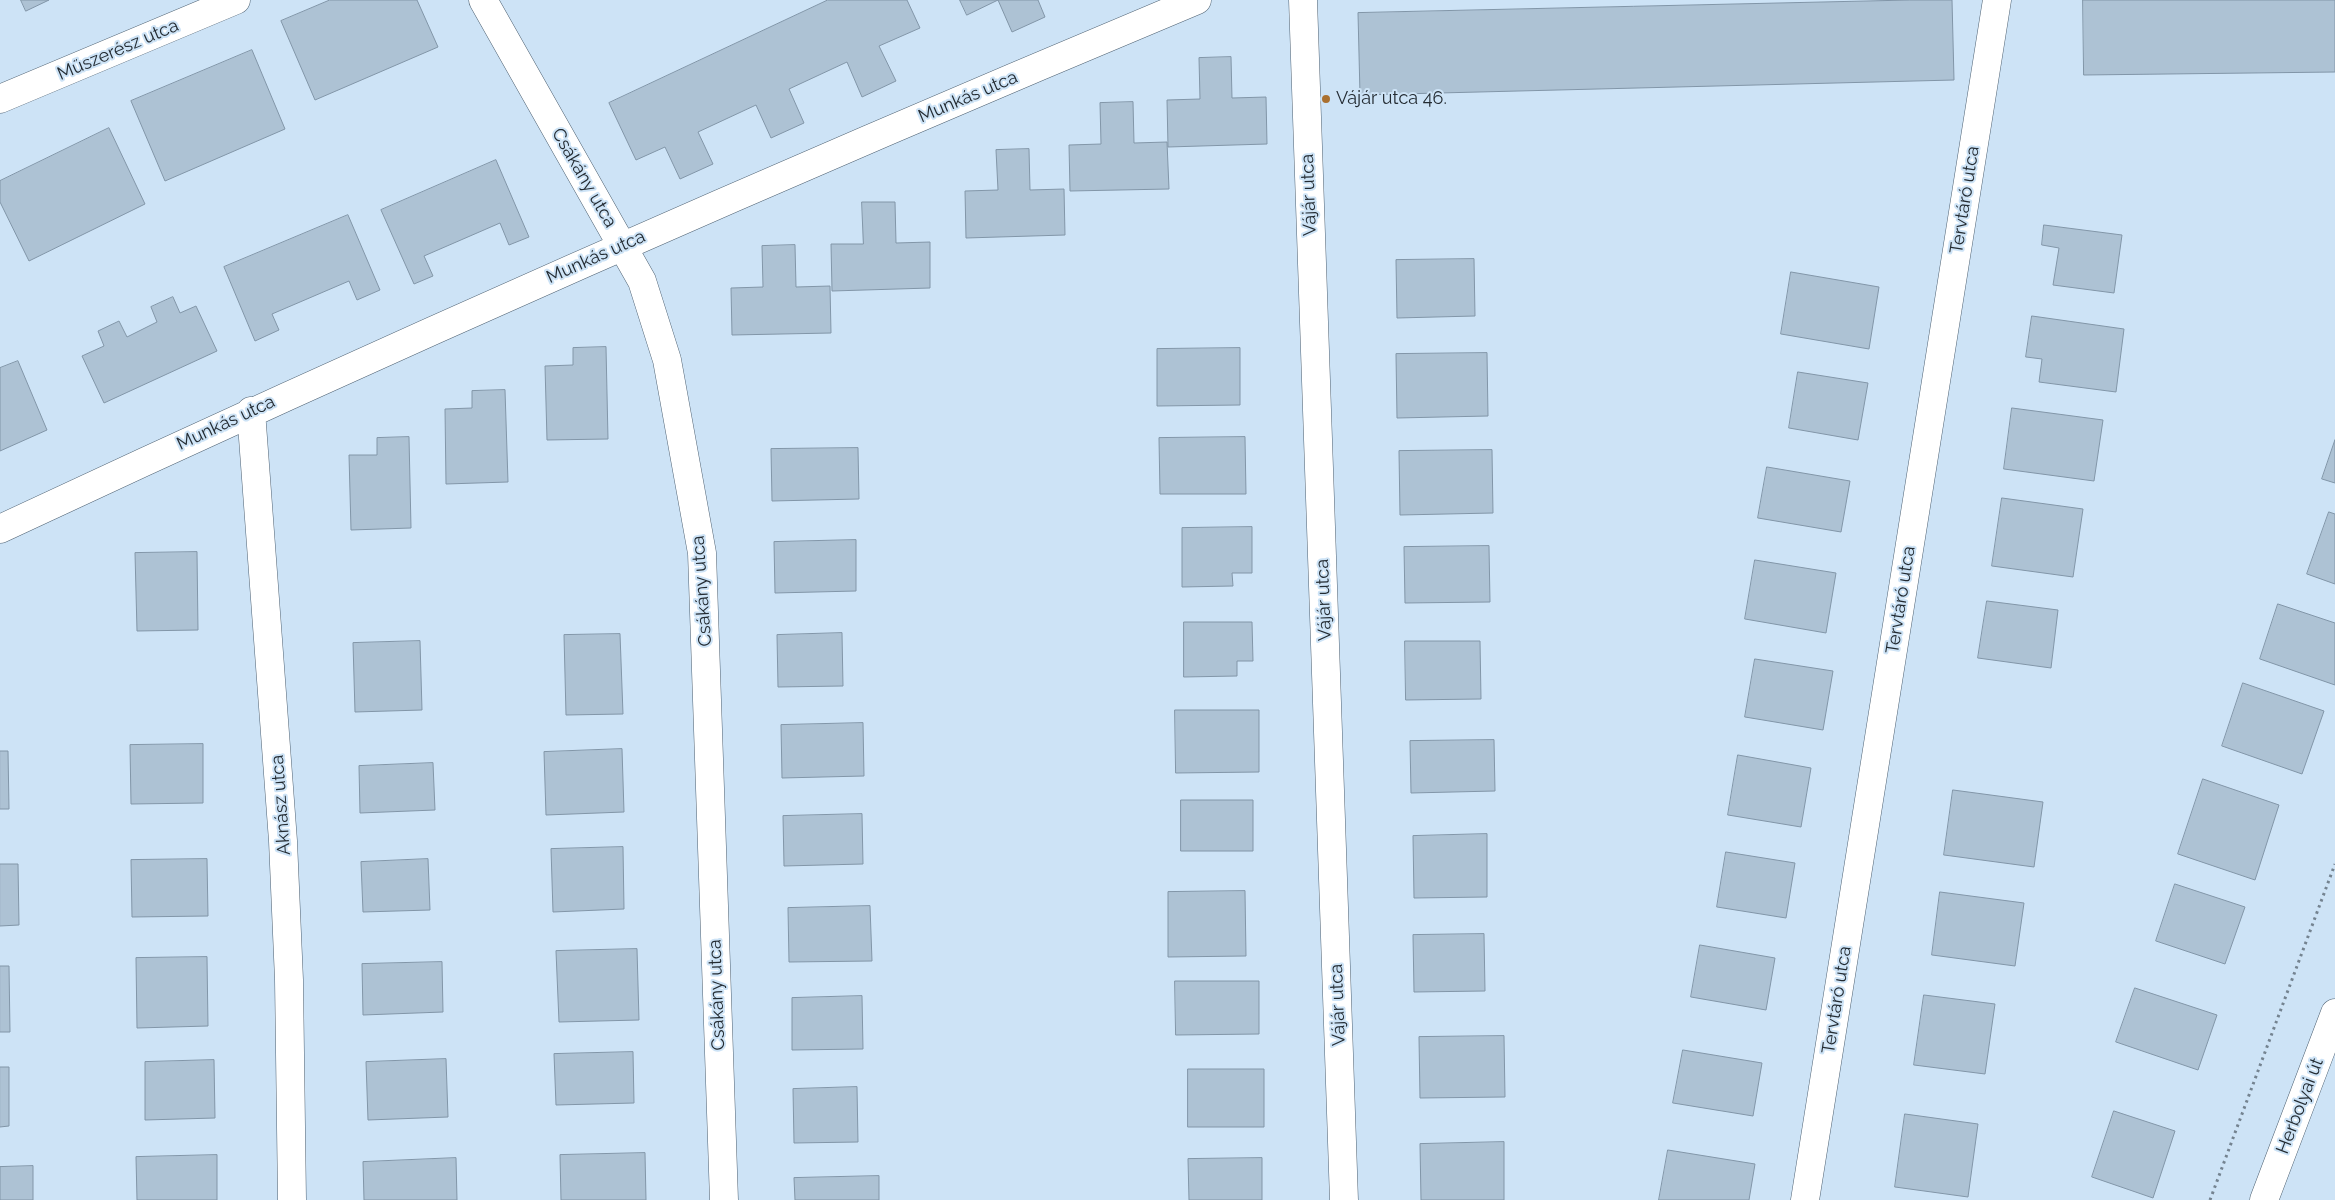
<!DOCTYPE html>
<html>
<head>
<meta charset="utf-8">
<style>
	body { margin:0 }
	canvas { display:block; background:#cde3f6 }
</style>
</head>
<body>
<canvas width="2335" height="1200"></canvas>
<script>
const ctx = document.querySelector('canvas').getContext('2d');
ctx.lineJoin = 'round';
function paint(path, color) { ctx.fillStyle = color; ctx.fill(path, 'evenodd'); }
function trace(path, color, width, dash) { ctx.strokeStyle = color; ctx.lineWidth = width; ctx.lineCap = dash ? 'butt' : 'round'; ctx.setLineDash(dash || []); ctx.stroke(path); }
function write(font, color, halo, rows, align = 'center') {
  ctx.font = font + ' Raleway,sans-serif'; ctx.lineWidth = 4; ctx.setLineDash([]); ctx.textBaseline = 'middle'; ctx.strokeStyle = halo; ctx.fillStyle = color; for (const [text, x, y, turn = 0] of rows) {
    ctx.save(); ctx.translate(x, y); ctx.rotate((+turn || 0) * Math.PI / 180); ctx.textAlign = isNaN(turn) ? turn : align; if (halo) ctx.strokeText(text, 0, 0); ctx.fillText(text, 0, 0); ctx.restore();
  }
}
const building = new Path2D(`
	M21,0H49L26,11Z
	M330,0H417L438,47L315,100L281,21Z
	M828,0H907L920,28L879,46L896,81L862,97L847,62L789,89L804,123L771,138L756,105L698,132L713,164L680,179L665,147L636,160L609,103Z
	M960,0H1038L1045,17L1012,32L998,0L967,15Z
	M1910,0H1952L1954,80L1360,95L1358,13Z
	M2083,0H2335V72L2084,75Z
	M252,50L285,129L165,181L131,101Z
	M1231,57L1232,98L1266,97L1267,144L1168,147L1167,100L1200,99L1199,58Z
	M1133,102L1134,143L1167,142L1169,189L1070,191L1069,145L1101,144L1100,103Z
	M109,128L145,204L29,261L0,202V181Z
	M1029,149L1030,190L1064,189L1065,235L966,238L965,191L998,190L996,150Z
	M496,160L529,237L509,245L500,223L424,256L433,276L414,284L381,210Z
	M862,202H895L896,243L930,242V288L832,291L831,244H863Z
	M348,215L380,290L357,300L349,281L272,314L279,330L255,341L224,267Z
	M2044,225L2122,235L2114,293L2053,285L2059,248L2042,245Z
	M795,245L796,287L830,286L831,333L732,335L731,288L763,287L762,246Z
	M1474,259L1475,316L1397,318L1396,260Z
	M1791,272L1879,287L1869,349L1781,334Z
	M173,297L180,313L196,306L217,351L104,403L82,356L104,346L98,331L119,321L127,337L157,322L151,307Z
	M2032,316L2124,329L2116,392L2039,382L2042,359L2026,357Z
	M606,347L608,439L547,440L545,366L573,365V348Z
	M1240,348V405L1157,406V349Z
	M1487,353L1488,416L1397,418L1396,354Z
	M18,361L47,430L0,451V368Z
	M1798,372L1868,383L1858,440L1789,428Z
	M505,390L508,482L446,484L445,409L472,408V391Z
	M2012,408L2103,420L2094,481L2004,469Z
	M409,437L411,528L351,530L349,455H377V438Z
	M1245,437L1246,494H1160L1159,438Z
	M2335,440V483L2322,479Z
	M858,448L859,499L772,501L771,449Z
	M1492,450L1493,513L1400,515L1399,451Z
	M1767,467L1850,481L1841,532L1758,518Z
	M2002,498L2083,509L2073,577L1992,566Z
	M2329,512L2335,514V584L2307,574Z
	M1252,527V573H1232L1233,586L1182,587V528Z
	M856,540V591L775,593L774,542Z
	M1489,546L1490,602L1405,603L1404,547Z
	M197,552L198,630L137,631L135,553Z
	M1755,560L1836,573L1826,633L1745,619Z
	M1987,601L2058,610L2051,668L1978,658Z
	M2278,604L2335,623V685L2260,659Z
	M1184,622H1252L1253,661H1237V676L1184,677Z
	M842,633L843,686L778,687L777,635Z
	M620,634L623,714L566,715L564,635Z
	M420,641L422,710L355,712L353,643Z
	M1405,641H1480L1481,699L1406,700Z
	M1755,659L1833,671L1823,730L1745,717Z
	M2243,683L2324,711L2302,774L2222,746Z
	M1175,710H1259V772L1176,773Z
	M863,723L864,776L782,778L781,725Z
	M1494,740L1495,791L1411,793L1410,741Z
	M203,744V803L131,804L130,745Z
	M622,749L624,812L546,815L544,752Z
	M0,751H8L9,809H0Z
	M1738,755L1811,768L1801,827L1728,815Z
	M433,763L435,810L360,813L359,766Z
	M2203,779L2279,805L2255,880L2178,854Z
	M1953,790L2043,802L2034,867L1944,855Z
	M1181,800H1253V851H1181Z
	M862,814L863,864L784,866L783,816Z
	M1487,834V897L1414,898L1413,836Z
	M623,847L624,909L553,912L551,849Z
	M1726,852L1795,863L1786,918L1717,907Z
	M207,859L208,916L132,917L131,860Z
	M428,859L430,910L363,912L361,862Z
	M0,864H18L19,925L0,926Z
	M2175,884L2245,907L2225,964L2156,941Z
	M1245,891L1246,956L1168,957V892Z
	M1940,892L2024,903L2015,966L1932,955Z
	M870,906L872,961L789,962L788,908Z
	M1484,934L1485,991L1414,992L1413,935Z
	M1700,945L1775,958L1766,1010L1691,997Z
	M637,949L639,1020L559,1022L556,951Z
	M207,957L208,1026L137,1028L136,958Z
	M442,962L443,1012L363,1015L362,964Z
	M0,966H9L10,1032H0Z
	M1175,981H1259V1034L1176,1035Z
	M2135,988L2217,1015L2198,1070L2116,1042Z
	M1924,995L1995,1004L1985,1074L1914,1065Z
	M862,996L863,1049L792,1050V998Z
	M1504,1036L1505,1097L1420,1098L1419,1037Z
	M1683,1050L1762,1063L1753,1116L1673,1103Z
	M633,1052L634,1103L556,1105L554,1054Z
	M446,1059L448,1117L368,1120L366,1062Z
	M214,1060L215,1118L145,1120V1062Z
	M0,1067H9V1126L0,1127Z
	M1188,1069H1264V1127H1188Z
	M857,1087L858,1142L794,1143L793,1089Z
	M2114,1111L2175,1131L2153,1198L2092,1177Z
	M1905,1114L1978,1124L1968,1197L1895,1187Z
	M1504,1142V1200H1421L1420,1144Z
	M1668,1150L1755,1164L1749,1200H1659Z
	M645,1153L646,1200H561L560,1155Z
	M217,1155V1200H137L136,1157Z
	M456,1158L457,1200H364L363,1162Z
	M1262,1158V1200H1189L1188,1159Z
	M33,1166V1200H0V1167Z
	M879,1176V1200H795L794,1178Z`);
paint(building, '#adc2d4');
trace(building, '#8296a8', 1);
const minor = new Path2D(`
	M483,0L642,281L667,360L702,553L724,1200
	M1303,0L1344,1200
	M0,99L236,0
	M251,411L283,841L289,980L292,1200
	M0,529C395,344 795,168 1197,0
	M1805,1200L1997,0
	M2264,1200L2335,1013`);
trace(minor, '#4e6172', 29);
trace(new Path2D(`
	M2210,1200L2335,864`), '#748390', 3, [2.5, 4]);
trace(minor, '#fff', 28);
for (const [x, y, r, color] of [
	[1326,99,5,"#aa702f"]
]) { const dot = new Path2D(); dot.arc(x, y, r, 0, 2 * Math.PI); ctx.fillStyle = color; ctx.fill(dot); trace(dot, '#cde3f6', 2); }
write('18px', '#232b32', '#cde3f6', [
	["Műszerész utca",118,50,-23],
	["Munkás utca",968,97,-23],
	["Csákány utca",584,178,60],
	["Vájár utca",1309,195,-92],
	["Tervtáró utca",1965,200,-81],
	["Munkás utca",596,257,-24],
	["Munkás utca",226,423,-25],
	["Csákány utca",702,591,-94],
	["Vájár utca",1324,600,-92],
	["Tervtáró utca",1901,600,-81],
	["Aknász utca",281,805,-94],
	["Csákány utca",717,995,-92],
	["Tervtáró utca",1837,1000,-81],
	["Vájár utca",1338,1005,-92],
	["Herbolyai út",2300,1106,-69]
]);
write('18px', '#232b32', '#cde3f6', [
	["Vájár utca 46.",1336,99]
], 'left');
</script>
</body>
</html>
